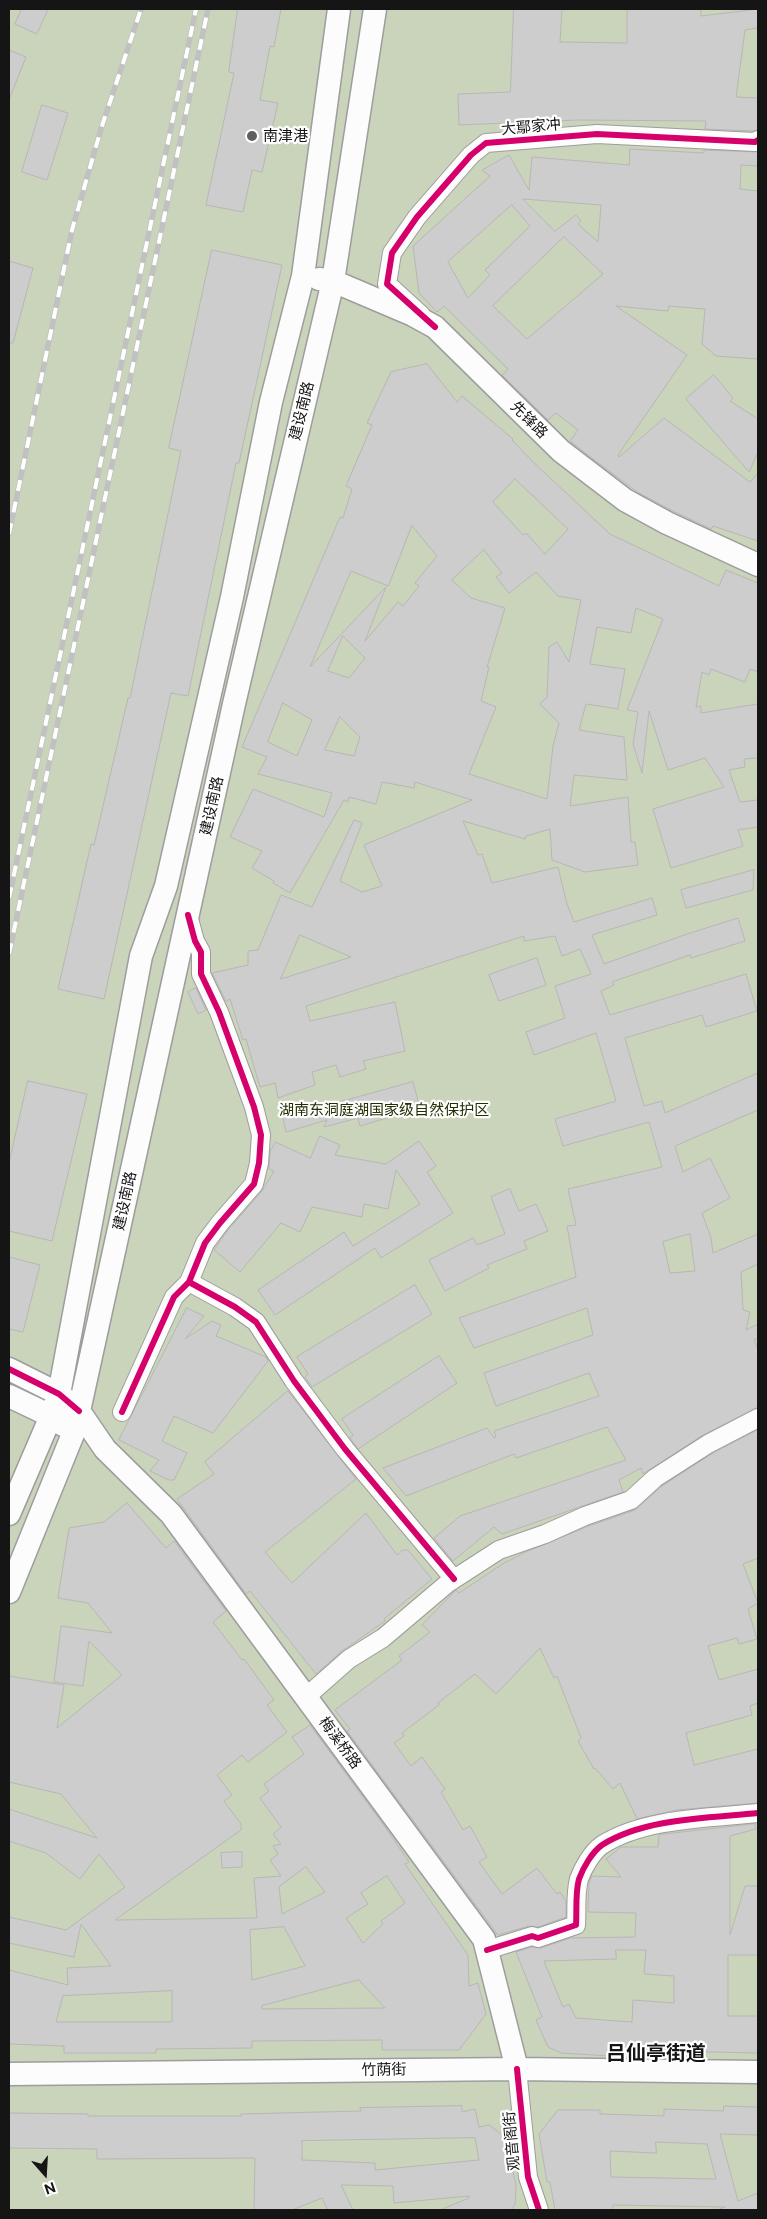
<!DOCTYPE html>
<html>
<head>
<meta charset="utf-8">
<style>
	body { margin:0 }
	#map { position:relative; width:767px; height:2219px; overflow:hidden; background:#e9e9ea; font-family:"Public Sans",sans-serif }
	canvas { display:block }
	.frame { position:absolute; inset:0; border:10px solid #151516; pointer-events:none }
	.north { position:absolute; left:20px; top:2149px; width:50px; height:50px; -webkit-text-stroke:4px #fff; paint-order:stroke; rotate:161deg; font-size:14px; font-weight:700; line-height:20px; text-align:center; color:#151516 }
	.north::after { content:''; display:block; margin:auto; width:18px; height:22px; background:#151516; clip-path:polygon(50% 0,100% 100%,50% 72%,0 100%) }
</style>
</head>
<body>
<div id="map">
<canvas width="767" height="2219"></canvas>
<div class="frame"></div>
<div class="north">N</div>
</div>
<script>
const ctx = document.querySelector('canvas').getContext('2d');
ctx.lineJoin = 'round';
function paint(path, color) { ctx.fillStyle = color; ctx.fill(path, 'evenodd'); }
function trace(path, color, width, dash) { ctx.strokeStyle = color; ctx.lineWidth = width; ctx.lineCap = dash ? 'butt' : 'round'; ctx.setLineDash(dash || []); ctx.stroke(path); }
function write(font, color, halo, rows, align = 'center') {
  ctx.font = font + ' "Public Sans","Noto Sans SC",sans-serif'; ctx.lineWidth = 4.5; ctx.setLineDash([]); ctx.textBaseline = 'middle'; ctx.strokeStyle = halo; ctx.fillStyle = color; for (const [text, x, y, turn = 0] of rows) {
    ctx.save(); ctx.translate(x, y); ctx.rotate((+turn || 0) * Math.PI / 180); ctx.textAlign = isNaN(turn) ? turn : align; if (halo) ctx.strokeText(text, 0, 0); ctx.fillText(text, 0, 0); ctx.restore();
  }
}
paint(new Path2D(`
	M9,9H758V2210H9Z`), '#c9d4ba');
const building = new Path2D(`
	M22,9H48L37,34L15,24Z
	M238,9H281L274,47L270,46L260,100L278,103L262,172L252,170L243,212L206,205L234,73L229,72Z
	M514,9H562L560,42L627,43V9H701V16L758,9V28L745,30L736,97L758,98V130L752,131L705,129L706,121L578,120L459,125L458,94L510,92Z
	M9,50L26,57L9,100Z
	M42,105L68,113L47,180L22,172Z
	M630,149L704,153V150L758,152V166L741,165L740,189L758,191V359L716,356L702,344L705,309L669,306L668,311L616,306L687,355L618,455L619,457L664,418L750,482L758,473V541L713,526L711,529L675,512L639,493L597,462L570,441L578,430L556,413L548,420L502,375L508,369L444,306L437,312L419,293L413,246L490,176L482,170L509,155L529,190L532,157L629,165ZM523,199L601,205L598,242L578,224L581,221L576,215L555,231ZM512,205L530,226L485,270L490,275L468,298L448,262ZM564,237L603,274L527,339L493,306Z
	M212,250L282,265L239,463H236L188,696L171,693L104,999L58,989L91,844L94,845L128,698H130L181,451L169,448Z
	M9,261L33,268L13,343H9Z
	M427,364L457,402L462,396L513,439L512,440L532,461L610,534L719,586L726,570L758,583V672L750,669L745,682L711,669L709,675L702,672L696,707L701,706V713L758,704V758L744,759L745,767L729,770L740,802L758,800V827L738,830L743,846L671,868L653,809L724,787L705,758L668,770L649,711L642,773L633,744L638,712L627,710L663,619L636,608L631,633L597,627L590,664L625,669L618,709L586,704L579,730L624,737L627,780L574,775L570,806L628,797L631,842H635L638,865L585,872L552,860L550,829L526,836L525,839L463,821L478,855L482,854L492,883L558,867L567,904L574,922L652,898L657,915L592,935L604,964L684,935L738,918L745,941L691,958L690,955L612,982L614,985L601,991L610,1015L746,974L757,1011L706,1027L702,1015L625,1038L644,1106L662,1101L665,1113L758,1073V1110L675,1146L683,1172L710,1158L730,1198L702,1213L711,1238L713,1253L758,1234V1264L741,1272L743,1310L750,1312L746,1330L758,1324V1338L754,1340L758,1350V1407L703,1435L643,1474L641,1468L619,1480L623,1492L502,1534L494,1527L453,1561L434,1538L460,1516L626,1460L607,1427L516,1458L514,1454L406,1496L383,1468L487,1428L494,1438L496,1437L494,1431L599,1396L589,1373L496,1406L484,1373L593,1335L587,1308L474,1348L459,1318L576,1277L567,1226L576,1225L568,1189L662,1167L649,1122L563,1146L555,1119L616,1101L596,1033L534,1055L526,1032L565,1018L555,986L591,974L580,949L562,956L555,936L524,941V936L306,1006L310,1021L395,1002L405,1051L363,1061L366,1069L340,1077L336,1065L312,1072L315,1085L278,1098L275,1083L260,1087L246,1039L243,1040L230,999L226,1001L212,973L248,965V951L258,950L281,895L312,907L354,820L362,823L340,881L362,892L382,886L364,845L472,800L415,782L414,788L382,782L376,804L349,797L348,802L344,800L290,893L273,883L274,881L252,868L262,851L230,837L253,789L324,817L332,793L258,774L267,757L242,747L340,517L343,518L352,489L346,486L372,425L367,423L391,372ZM515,479L568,529L545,554L526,533L523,535L493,502ZM412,526L437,556L415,583L419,586L403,606L398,602L365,641L386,587L310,667L351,571L388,586ZM484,550L502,573L496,577L509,593L536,572L558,596L581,600L569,662L557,642L549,647L547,697L540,704L559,723L553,746L547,799L469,774L496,707L481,701L489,667H487L505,608L471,598L452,580ZM343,636L365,658L349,678L328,671ZM283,703L312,720L297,756L268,742ZM340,717L360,737L354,756L325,750ZM300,935L351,957L281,979ZM690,1234L695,1271L670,1273L663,1242Z
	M714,375L733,398L730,401L758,419V452L749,472L686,399Z
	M754,870L753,890L686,908L681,890Z
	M537,958L546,985L499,1001L489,975Z
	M196,988L206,1010L198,1014L188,992Z
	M28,1081L87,1094L52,1241L9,1231V1163Z
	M413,1082L420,1108L360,1126L358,1118L324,1127L327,1120L286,1132L283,1118Z
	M320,1136L340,1145L335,1155L386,1164L419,1141L436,1166L427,1172L453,1213L381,1258L375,1248L275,1315L258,1290L344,1232L353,1246L420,1204L396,1170L388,1209L364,1204L362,1217L312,1207L300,1232L281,1223L240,1272L214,1250L228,1230L262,1191L274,1171L269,1169L270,1152L275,1142L310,1158Z
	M510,1189L519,1211L536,1204L548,1231L524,1241L527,1249L487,1265L489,1268L445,1291L429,1260L473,1238L477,1245L505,1234L491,1197Z
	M9,1257L40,1265L23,1332L9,1329Z
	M415,1285L432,1314L312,1387L305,1377L308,1374L297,1357Z
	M187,1308L204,1316L185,1339L212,1321L221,1325L216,1336L266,1357L268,1361L213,1433L174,1416L162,1441L187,1453L174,1480H169L150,1471L159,1460L119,1440Z
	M439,1356L457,1383L358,1449L350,1438L353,1435L342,1419Z
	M288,1391L356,1479L265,1552L292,1583L366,1513L397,1555L403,1550H408L432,1579L384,1619L385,1621L342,1651L316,1674L250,1591L246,1594L177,1499L214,1474L205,1462Z
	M758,1430V1558L743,1564L758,1603L748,1609L757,1639L739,1644L737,1638L708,1646L719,1680L758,1669V1703L750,1706L752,1715L686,1733L694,1765L758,1749V1803L676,1810L637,1819L620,1783L613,1789L595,1768L594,1769L578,1741L581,1738L557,1676L554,1678L540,1648L496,1694L475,1674L438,1703L439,1705L402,1733L404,1736L394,1743L411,1766L422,1757L445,1789L441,1792L463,1830L470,1826L487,1857L479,1862L502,1894L537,1868L557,1894L560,1892L566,1901V1917L538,1927L529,1926L498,1935L347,1731L350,1729L335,1710L402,1660L399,1656L430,1632L422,1625L454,1592L456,1590L459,1593L504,1563L528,1551L589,1526L635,1510L662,1486L713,1453Z
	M127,1503L166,1548L174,1541L226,1611L213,1622L242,1660L244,1659L274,1700L267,1705L287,1732L248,1762L242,1755L217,1775L232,1795L224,1801L241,1824V1830L115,1920L257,1918L254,1878L281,1876L270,1860L278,1854L273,1846L281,1844L273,1834L281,1827L260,1798L269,1791L264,1784L304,1754L292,1737L310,1725L385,1827L409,1862L405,1864L468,1955L469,1986L478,1983L486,2014L459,2050H382V2040L252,2041V2048L156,2049V2053H64V2046L9,2044V1970L68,1985L67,1968L111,1966L81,1924L74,1957L9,1943V1917L66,1930L125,1887L99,1854L80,1879L46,1853L9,1841V1809L97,1838L61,1794L9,1782V1676L64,1685L57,1728L122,1675L89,1641L83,1686L54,1682L61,1626L112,1633L88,1603L58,1598L69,1528L104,1522ZM306,1867L325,1892L282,1914L279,1887ZM387,1876L405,1903L381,1921L383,1924L363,1943L346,1918L368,1904L361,1893ZM284,1927L305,1966L252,1980L250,1930ZM359,1980L385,2008L262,2009V2006ZM172,1991V2022H56L63,1996Z
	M755,1824L756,1829L730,1836V1935L745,1886H758V1955H728V2016H758V2053L664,2051V2058L625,2057L561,2053L548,2047L536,2020L542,2017L516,1952L532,1947L541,1948L570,1938L635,1937L636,1913L588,1912L589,1883L592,1876L621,1877L606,1859L621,1847H658L659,1835ZM616,1950H646L644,1974L674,1976V2003L633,2000L632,2022L576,2018L569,2004L563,2007L544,1961L616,1959Z
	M242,1852V1867L222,1868L221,1853Z
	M462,2106V2112L475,2109L479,2127L489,2125L505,2137L516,2185L515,2205L511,2210H440L469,2198V2196L394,2203L393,2186L341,2185L353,2210H328L322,2198L292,2210H254L255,2158L97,2159V2149L9,2148V2113L88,2114V2116H241V2114L361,2111L360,2108ZM475,2138L479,2160L375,2170V2163L302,2160V2141Z
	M724,2106L758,2107V2135L720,2134L738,2201L758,2193V2210H717L725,2207L613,2205V2210H555L550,2182H547L539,2134L558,2110H600V2114L664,2116V2109L723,2111ZM656,2142L707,2144L716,2179L611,2177L610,2151L656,2153Z`);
paint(building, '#cecdcd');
trace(building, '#b8b7b7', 1);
const minor = new Path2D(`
	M421,315L387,284L392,253L417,217L471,155L486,143L597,134L755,142L758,140
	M188,915L195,941L201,952V974L219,1012L254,1107L261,1135L259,1163L254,1184L220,1223L205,1243L189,1282
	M122,1412L174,1297L189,1282L235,1307L256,1322L294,1381L345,1449L454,1579
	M306,1697L349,1659L383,1638L448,1583L499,1550L545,1534L585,1516L631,1500L655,1478L708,1444L758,1418
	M487,1950L532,1936L538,1938L576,1925C577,1911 575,1893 579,1879C583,1868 592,1852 602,1845C644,1818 710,1818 758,1813
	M517,2069L528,2177L539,2210`);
const major = new Path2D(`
	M319,279L333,281L413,315L435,327L561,451L625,500L667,523L758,565
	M9,1369L59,1394L79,1411L105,1449L171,1514L484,1939L517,2069
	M9,1396L51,1416L63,1425
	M9,1514L51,1416L59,1394L141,956L166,886L232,597L271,402L303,276L339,9
	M9,1592L73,1434L79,1411L234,704L333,281L375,9
	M9,2074L517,2069L758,2072`);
trace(minor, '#9d9d9e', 20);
trace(major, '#9d9d9e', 25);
trace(minor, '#fcfcfc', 18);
trace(major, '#fcfcfc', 22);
const rail = new Path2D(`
	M9,534L72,230L101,129L141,9
	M9,898L196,9
	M9,954L208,9`);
trace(rail, '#c0c1c1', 5.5);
trace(rail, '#fff', 4, [11]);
trace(new Path2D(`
	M435,327L387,284L392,253L417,217L471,155L486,143L597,134L755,142L758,140
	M188,915L195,941L201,952V974L219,1012L254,1107L261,1135L259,1163L254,1184L220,1223L205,1243L189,1282
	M9,1369L59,1394L79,1411
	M122,1412L174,1297L189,1282L235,1307L256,1322L294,1381L345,1449L454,1579
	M487,1950L532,1936L538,1938L576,1925C577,1911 575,1893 579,1879C583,1868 592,1852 602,1845C644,1818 710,1818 758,1813
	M517,2069L528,2177L539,2210`), '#d6006c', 6);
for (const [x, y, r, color] of [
	[252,136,6,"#5f5f60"]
]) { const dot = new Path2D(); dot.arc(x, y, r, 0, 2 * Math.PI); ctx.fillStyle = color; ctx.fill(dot); trace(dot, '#fff', 2); }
write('15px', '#151516', '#fff', [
	["大鄢家冲",531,127,-5],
	["建设南路",302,411,-76],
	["先锋路",529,420,45],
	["建设南路",212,806,-78],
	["建设南路",125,1201,-78],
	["梅溪桥路",340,1743,54],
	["竹荫街",384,2070,-1],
	["观音阁街",512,2141,-95]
]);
write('15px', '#151516', '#fff', [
	["南津港",263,136]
], 'left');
write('15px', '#222f04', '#fff', [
	["湖南东洞庭湖国家级自然保护区",384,1110]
]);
write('bold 20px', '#151516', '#fff', [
	["吕仙亭街道",656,2054]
]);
</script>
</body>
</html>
